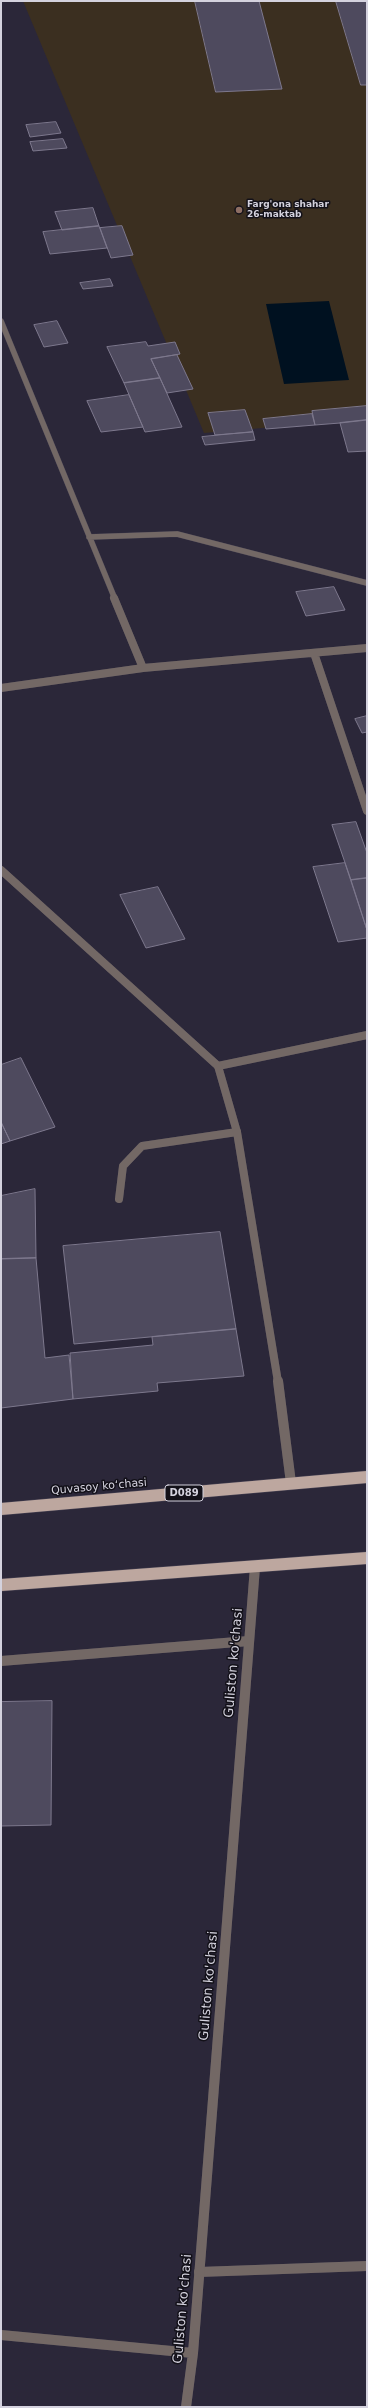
<!DOCTYPE html>
<html>
<head>
<meta charset="utf-8">
<style>
	body { margin:0 }
	#map { position:relative; width:368px; height:2408px; overflow:hidden; background:#2b2739; font-family:"DejaVu Sans",sans-serif }
	canvas { display:block }
	.frame { position:absolute; inset:0; border:2px solid #d4d2de; pointer-events:none }
</style>
</head>
<body>
<div id="map">
<canvas width="368" height="2408"></canvas>
<div class="frame"></div>
</div>
<script>
const ctx = document.querySelector('canvas').getContext('2d');
ctx.lineJoin = 'round';
function paint(path, color) { ctx.fillStyle = color; ctx.fill(path, 'evenodd'); }
function trace(path, color, width, dash) { ctx.strokeStyle = color; ctx.lineWidth = width; ctx.lineCap = dash ? 'butt' : 'round'; ctx.setLineDash(dash || []); ctx.stroke(path); }
function write(font, color, halo, rows, align = 'center') {
  ctx.font = font + ' "DejaVu Sans",sans-serif'; ctx.lineWidth = 3; ctx.setLineDash([]); ctx.textBaseline = 'middle'; ctx.strokeStyle = halo; ctx.fillStyle = color; for (const [text, x, y, turn = 0] of rows) {
    ctx.save(); ctx.translate(x, y); ctx.rotate((+turn || 0) * Math.PI / 180); ctx.textAlign = isNaN(turn) ? turn : align; if (halo) ctx.strokeText(text, 0, 0); ctx.fillText(text, 0, 0); ctx.restore();
  }
}
paint(new Path2D(`
	M23,1H367V419L204,433Z`), '#3b2f20');
paint(new Path2D(`
	M329,301L349,380L284,384L266,304Z`), '#001120');
const building = new Path2D(`
	M195,1H259L282,89L216,92Z
	M336,1H367V85H361Z
	M56,122L61,133L30,137L26,125Z
	M63,139L67,148L33,151L30,142Z
	M93,208L99,226L62,230L55,212Z
	M99,226L107,248L50,254L43,232Z
	M122,226L133,255L111,258L100,228Z
	M110,279L113,286L83,289L80,283Z
	M57,321L68,343L44,347L34,325Z
	M146,342L148,346L175,342L180,354L151,359L160,378L124,383L107,347Z
	M177,355L193,389L167,393L151,359Z
	M160,378L182,427L145,432L124,383Z
	M129,395L143,427L101,432L87,401Z
	M367,406V420L340,423L315,425L312,411Z
	M245,410L253,432L215,435L208,413Z
	M312,414L315,425L266,429L263,419Z
	M367,420V451L348,452L340,423Z
	M253,432L255,440L205,445L202,437Z
	M334,587L345,610L306,616L296,592Z
	M367,716V732L362,733L355,719Z
	M356,822L367,853V878L351,880L332,825Z
	M345,863L367,930V938L338,942L313,867Z
	M367,878V930L351,880Z
	M158,887L185,939L146,948L120,895Z
	M21,1058L55,1127L10,1141L1,1122V1065Z
	M1,1122L10,1141L1,1144Z
	M35,1189L36,1258L1,1259V1196Z
	M220,1232L236,1329L74,1344L63,1246Z
	M36,1258L45,1358L69,1355L73,1399L1,1408V1259Z
	M236,1329L244,1376L157,1383L158,1391L73,1399L70,1353L153,1345L152,1337Z
	M52,1701L51,1825L1,1826V1702Z`);
paint(building, '#4e4a5e');
trace(building, '#7d788d', 1);
const laneFar2 = new Path2D(`
	M1,321L115,599
	M89,537L177,534L367,583`);
const laneFar1 = new Path2D(`
	M114,598L143,668
	M314,653L367,811
	M1,688L143,668L367,648
	M218,1066L367,1035
	M119,1199L123,1166L142,1146L237,1132`);
const lane = new Path2D(`
	M1,1661L249,1641
	M199,2272L367,2266`);
const streetFar1 = new Path2D(`
	M1,870L218,1066L237,1132L278,1382`);
const street = new Path2D(`
	M278,1381L291,1483
	M1,2335L193,2353
	M186,2407L193,2353L255,1567`);
const primary = new Path2D(`
	M1,1509L367,1477
	M1,1585L367,1558`);
trace(laneFar2, '#464253', 6);
trace(laneFar1, '#464253', 8);
trace(lane, '#464253', 10);
trace(streetFar1, '#464253', 8);
trace(street, '#464253', 10);
trace(primary, '#464253', 13);
trace(laneFar2, '#736865', 5.5);
trace(laneFar1, '#736865', 8);
trace(lane, '#736865', 10);
trace(streetFar1, '#736865', 8);
trace(street, '#736865', 10);
trace(primary, '#bda79f', 12);
for (const [x, y, r, color] of [
	[239,210,4,"#8d6e63"]
]) { const dot = new Path2D(); dot.arc(x, y, r, 0, 2 * Math.PI); ctx.fillStyle = color; ctx.fill(dot); trace(dot, '#131119', 1.5); }
write('bold 9px', '#d4d2de', '#131119', [
	["Farg'ona shahar",247,205],
	["26-maktab",247,215]
], 'left');
for (const [x, y, w] of [
	[184,1493,38]
]) { const box = new Path2D(); box.roundRect(x - w / 2, y - 8, w, 16, 3); ctx.fillStyle = '#131119'; ctx.fill(box); trace(box, '#d4d2de', 1); }
write('bold 10px', '#d4d2de', null, [
	["D089",184,1493]
]);
write('11px', '#d4d2de', '#131119', [
	["Quvasoy koʻchasi",99,1487,-5]
]);
write('13px', '#d4d2de', '#131119', [
	["Guliston ko'chasi",234,1663,-85],
	["Guliston ko'chasi",209,1986,-85],
	["Guliston ko'chasi",183,2309,-85]
]);
</script>
</body>
</html>
